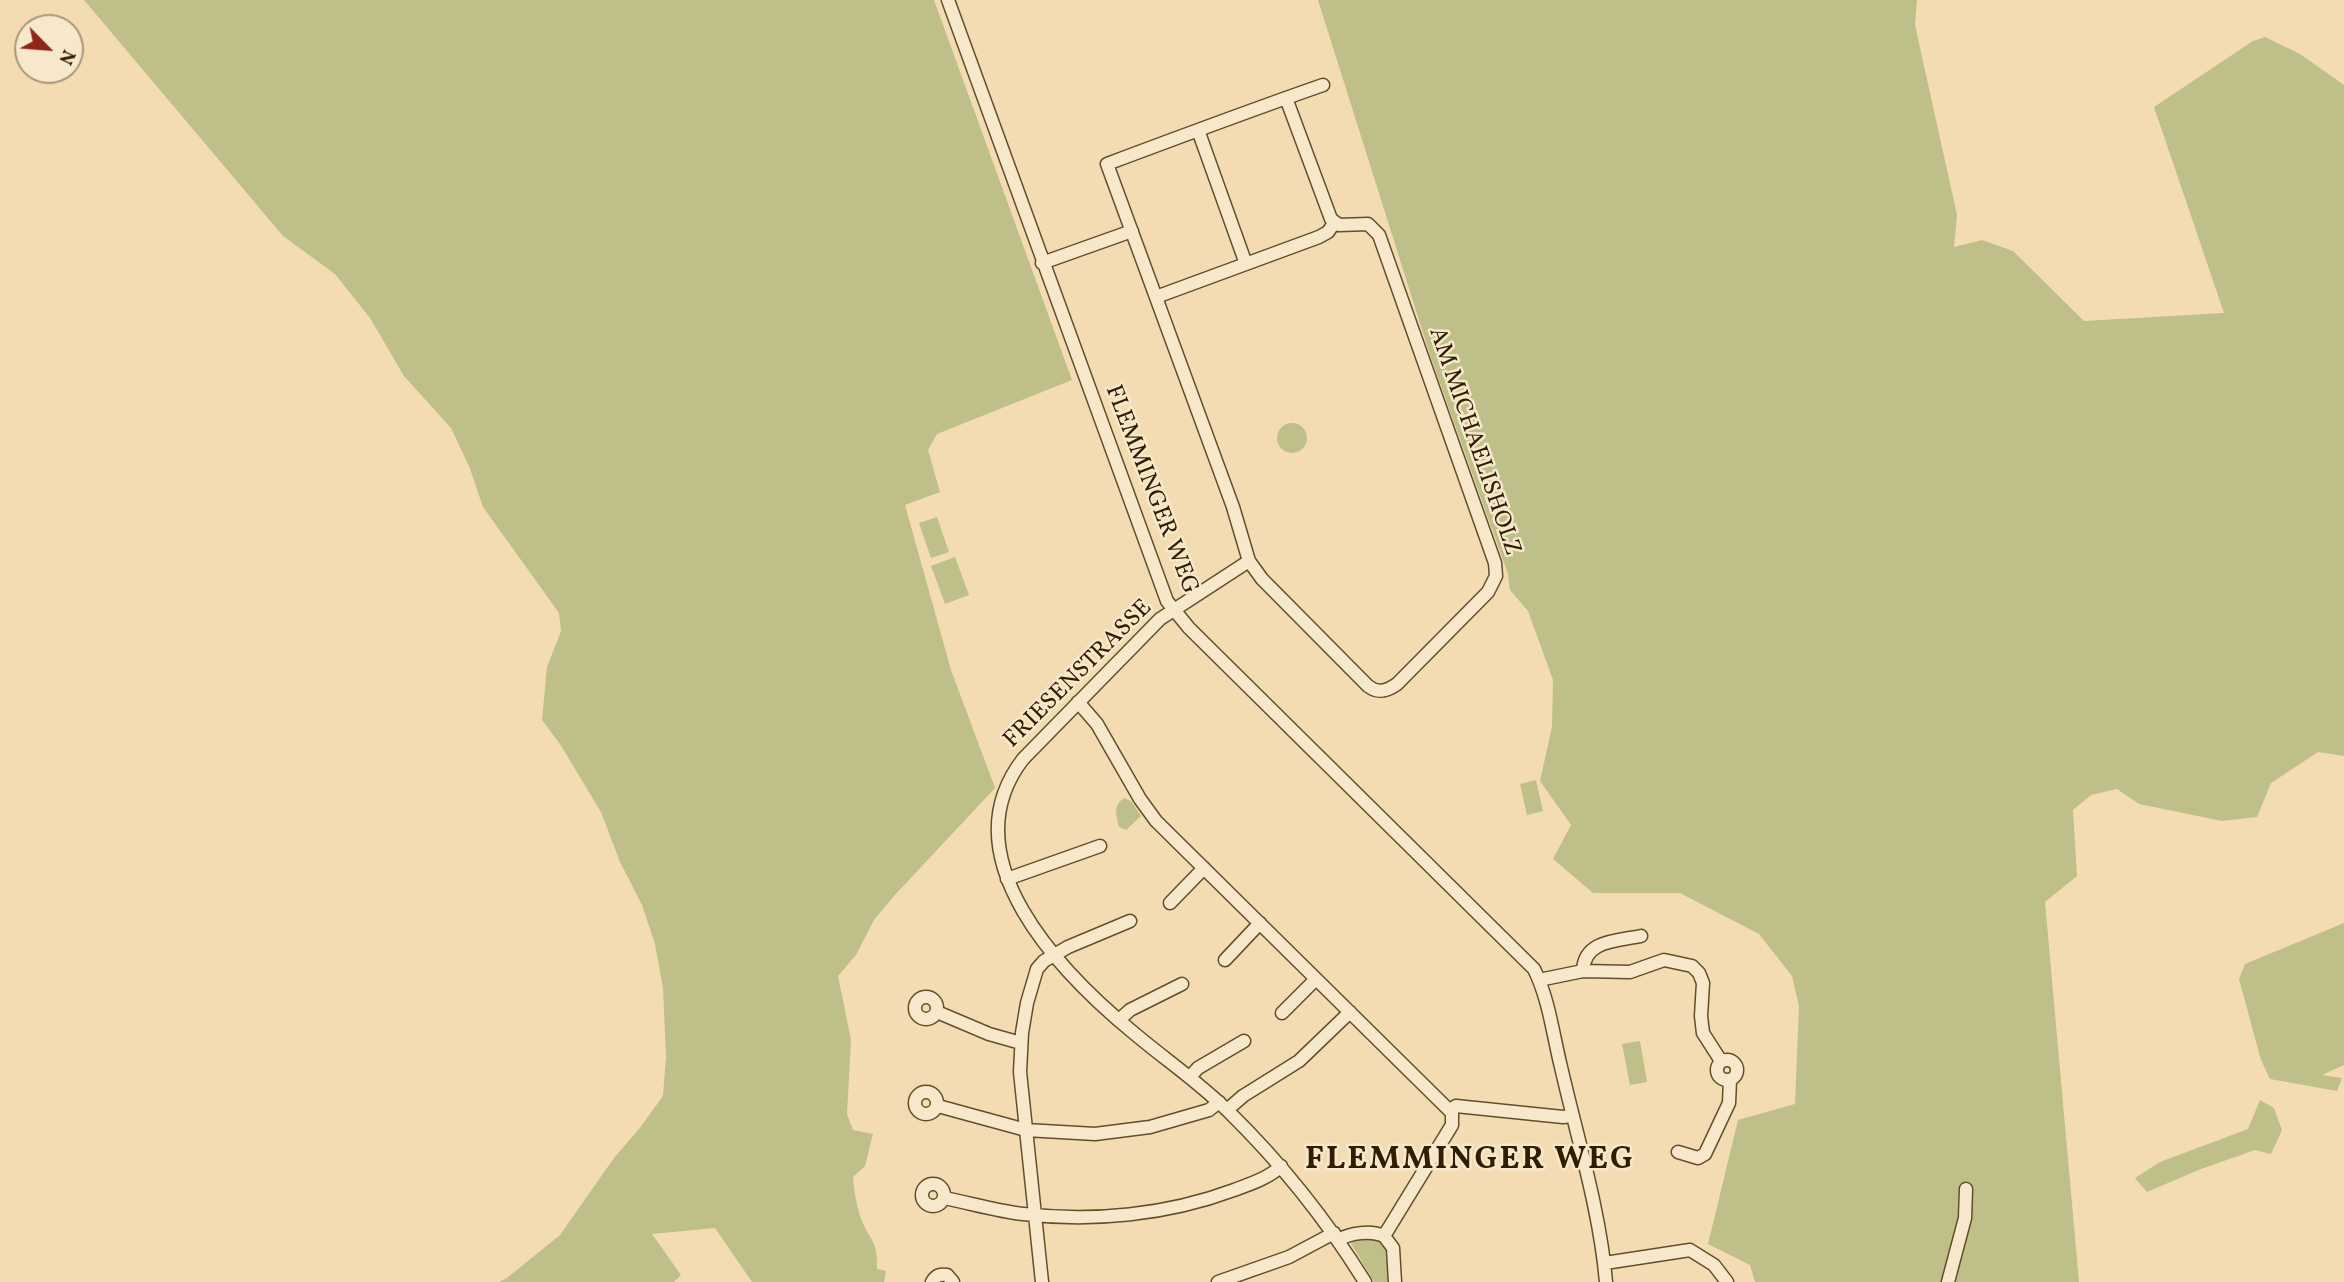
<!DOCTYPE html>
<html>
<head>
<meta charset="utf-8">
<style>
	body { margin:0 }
	#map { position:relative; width:2344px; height:1282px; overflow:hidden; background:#f3dcb1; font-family:Vollkorn,serif }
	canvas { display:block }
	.north { position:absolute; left:14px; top:14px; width:70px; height:70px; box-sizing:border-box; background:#f7e8cc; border:2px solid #a8977b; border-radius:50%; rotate:115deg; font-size:19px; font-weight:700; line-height:28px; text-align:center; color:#311e01 }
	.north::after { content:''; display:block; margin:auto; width:24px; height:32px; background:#8f2418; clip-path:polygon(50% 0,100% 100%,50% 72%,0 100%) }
</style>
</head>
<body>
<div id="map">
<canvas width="2344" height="1282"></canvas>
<div class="north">N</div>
</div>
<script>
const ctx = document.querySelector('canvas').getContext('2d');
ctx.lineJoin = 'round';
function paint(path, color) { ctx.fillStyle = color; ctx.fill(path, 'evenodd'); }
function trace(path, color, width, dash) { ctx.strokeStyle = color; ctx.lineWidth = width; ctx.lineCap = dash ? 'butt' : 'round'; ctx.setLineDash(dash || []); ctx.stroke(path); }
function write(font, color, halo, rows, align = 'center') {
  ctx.font = font + ' Vollkorn,serif'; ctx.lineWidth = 5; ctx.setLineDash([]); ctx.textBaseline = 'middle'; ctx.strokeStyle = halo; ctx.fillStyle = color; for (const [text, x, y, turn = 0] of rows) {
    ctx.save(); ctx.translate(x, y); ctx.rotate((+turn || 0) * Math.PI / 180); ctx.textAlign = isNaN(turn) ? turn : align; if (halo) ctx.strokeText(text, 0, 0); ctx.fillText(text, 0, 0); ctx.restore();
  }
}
paint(new Path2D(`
	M84,0H934L1072,380L937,434L928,450L940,492L905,505L951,670L995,788L893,897L874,920L856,955L838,976L851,1040L847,1114L853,1130L873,1134L865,1166L853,1177C854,1190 856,1204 860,1216C869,1241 878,1238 877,1269L886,1271L884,1282H752L715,1228L652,1234L681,1275L674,1282H499L507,1278L560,1235L614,1158L639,1129L663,1096L666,1057L663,988L655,944L642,905L620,862L601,812L560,744L542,720L547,667L561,631L559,613L483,507L469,466L451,428L404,376L370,318L335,274L283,236Z
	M1318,0H1917L1915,25L1957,215L1954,247L1982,240L2013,251L2084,321L2224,313L2154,107L2253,41L2265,37L2300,54L2344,85V756L2318,752L2271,783L2257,817L2222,821L2139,804L2117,789L2091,795L2073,810L2077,876L2045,902L2079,1282H1755L1750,1265L1708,1244L1738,1120L1795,1104L1799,1006L1792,976L1759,934L1680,893H1593L1553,859L1571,825L1540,781L1552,727L1553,680L1528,611L1510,590L1508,574L1430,355Z
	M1277 438a15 15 0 1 1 30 0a15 15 0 1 1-30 0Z
	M937,517L949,552L931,558L919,523Z
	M955,557L969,595L945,604L931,566Z
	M1536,780L1543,811L1527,815L1520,784Z
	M1124,798L1131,801L1141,816L1126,830L1119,827C1116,814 1113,806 1124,798Z
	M2344,923V1065L2322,1075L2342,1078L2337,1091L2270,1079L2261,1060L2239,979L2245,964Z
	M1640,1041L1647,1082L1630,1085L1622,1044Z
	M2260,1100L2274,1108L2282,1130L2271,1154L2255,1150L2201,1169L2147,1192L2135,1178L2160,1162L2248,1129Z
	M1375,1237L1388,1245L1392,1282H1374L1349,1240Z`), '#bfbf89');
const minor = new Path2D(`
	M948,0L1167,601L1189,628L1534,969C1549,999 1553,1035 1561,1067C1577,1137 1600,1211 1606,1282
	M1286,98L1331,219L1339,225L1368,224L1379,235L1495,563L1496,576L1488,592L1397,684C1387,691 1378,694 1368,686L1262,579L1249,561L1233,507L1107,164C1179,137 1251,110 1323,85
	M1198,130L1246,264
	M1042,263L1132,231
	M1156,297L1319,237L1328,232L1334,223
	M1249,561L1160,619L1023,759C947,858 1062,974 1135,1034C1166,1060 1200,1083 1229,1112C1282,1164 1326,1219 1365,1282
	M1078,702L1097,724L1140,799L1156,821L1452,1113V1125L1384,1236
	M1007,879L1100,846
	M1170,903L1204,868
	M1225,960L1260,923
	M1583,971C1584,940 1617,941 1641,936
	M1539,980L1583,971L1630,972L1664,960L1692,966L1699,973L1703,983L1701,1016L1703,1033L1721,1061
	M915 1008a11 11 0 1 1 22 0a11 11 0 1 1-22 0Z
	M937,1012L989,1034L1021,1043
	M1282,1013L1316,979
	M1119,1020L1130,1010L1182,984
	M1717 1070a10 10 0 1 1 20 0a10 10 0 1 1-20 0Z
	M1190,1077L1198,1068L1244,1041
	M915 1103a11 11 0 1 1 22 0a11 11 0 1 1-22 0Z
	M938,1106L1026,1130L1095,1134L1150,1127L1209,1110L1219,1102
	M1227,1110L1243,1096L1299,1061L1350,1012
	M1450,1110L1456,1106L1563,1117L1572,1116
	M1678,1152L1698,1158L1705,1154L1729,1103L1730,1080
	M922 1195a11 11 0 1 1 22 0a11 11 0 1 1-22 0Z
	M944,1198C970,1203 997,1211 1023,1214C1093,1222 1167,1215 1234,1190C1250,1184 1269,1178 1281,1166
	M1384,1236L1393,1248L1395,1282
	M1338,1240C1350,1233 1371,1230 1384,1236
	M1605,1263L1690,1250L1714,1265L1727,1282
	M932,1282C936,1275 940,1274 947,1275L953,1282
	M1042,1282L1020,1072L1022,1033L1027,1003L1037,969L1044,961L1068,947L1130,921
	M1218,1282L1289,1257L1334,1233
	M1948,1282L1965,1218L1966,1189`);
trace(minor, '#624e2d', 15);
trace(minor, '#f7e8cc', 12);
write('24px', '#311e01', '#f7e8cc', [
	["AM MICHAELISHOLZ",1473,442,71],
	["FLEMMINGER WEG",1150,490,69],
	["FRIESENSTRASSE",1079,675,-45]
]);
ctx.letterSpacing = '2px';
write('bold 32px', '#311e01', '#f7e8cc', [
	["FLEMMINGER WEG",1470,1162]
]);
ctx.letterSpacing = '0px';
</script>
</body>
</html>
